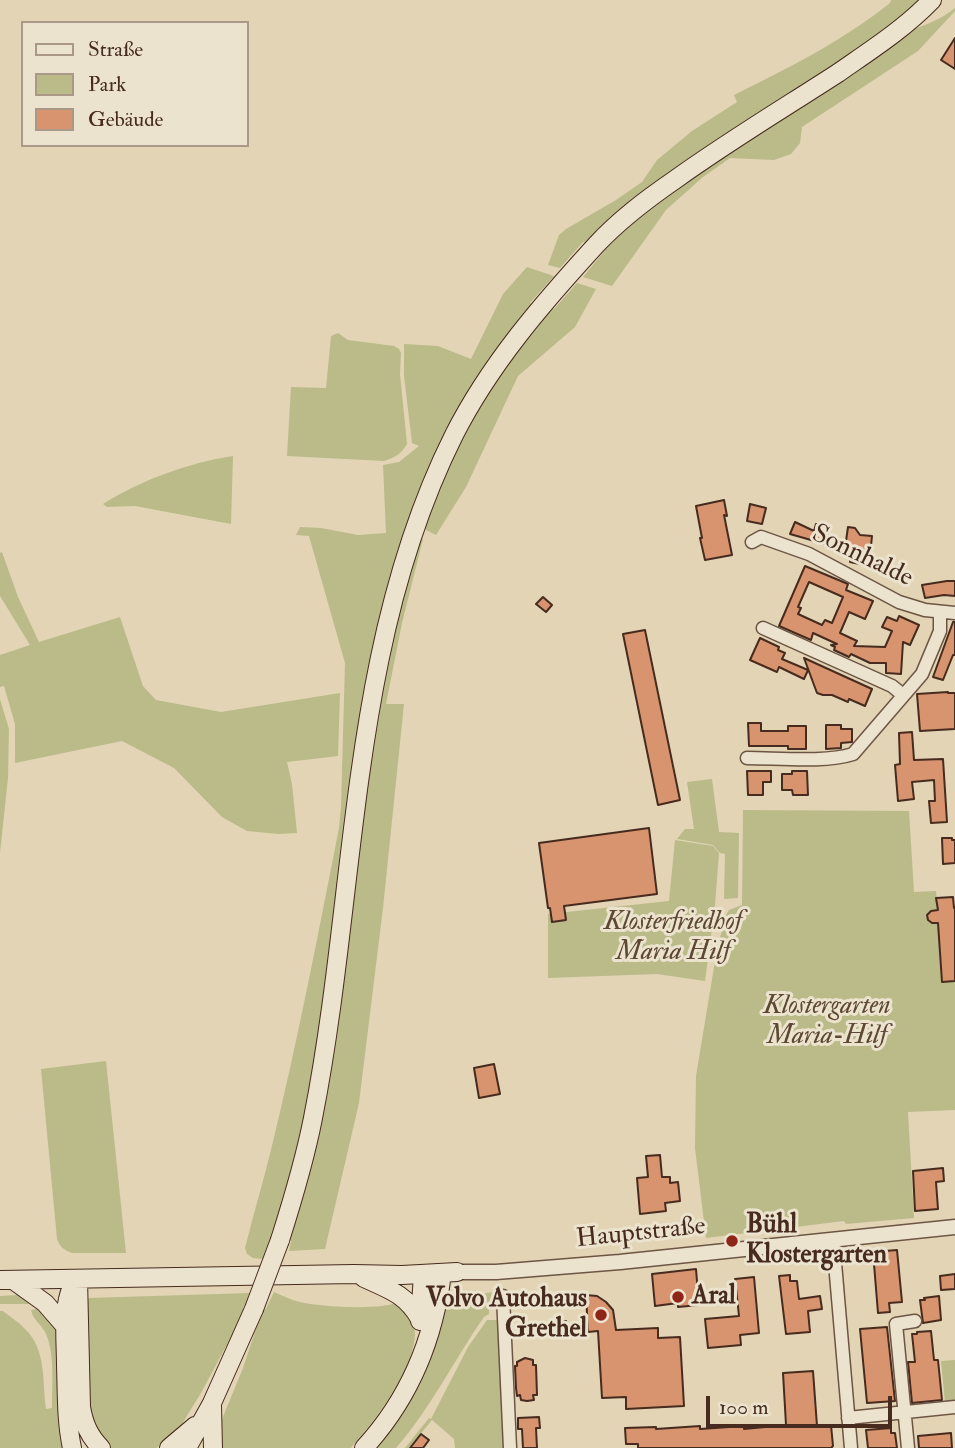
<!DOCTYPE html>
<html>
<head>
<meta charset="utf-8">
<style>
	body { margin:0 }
	#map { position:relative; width:955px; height:1448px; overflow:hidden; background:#e2d4b5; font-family:"IM FELL Double Pica",serif }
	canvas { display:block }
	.legend { position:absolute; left:21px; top:21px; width:228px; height:126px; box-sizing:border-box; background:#ece3cf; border:2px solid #a98; margin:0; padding:9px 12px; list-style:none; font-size:21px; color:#462b1e }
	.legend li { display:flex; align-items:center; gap:14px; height:35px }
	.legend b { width:35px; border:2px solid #a98 }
	.scale { position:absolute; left:706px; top:1396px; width:186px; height:32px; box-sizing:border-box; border:4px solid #462b1e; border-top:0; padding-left:9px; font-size:21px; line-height:24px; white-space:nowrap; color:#462b1e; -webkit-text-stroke:5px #ece3cf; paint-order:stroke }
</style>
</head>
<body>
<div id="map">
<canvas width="955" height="1448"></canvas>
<ul class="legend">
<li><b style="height:9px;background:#ece3cf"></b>Straße</li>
<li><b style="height:19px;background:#babb89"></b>Park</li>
<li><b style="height:19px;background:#d7946e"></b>Gebäude</li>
</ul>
<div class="scale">100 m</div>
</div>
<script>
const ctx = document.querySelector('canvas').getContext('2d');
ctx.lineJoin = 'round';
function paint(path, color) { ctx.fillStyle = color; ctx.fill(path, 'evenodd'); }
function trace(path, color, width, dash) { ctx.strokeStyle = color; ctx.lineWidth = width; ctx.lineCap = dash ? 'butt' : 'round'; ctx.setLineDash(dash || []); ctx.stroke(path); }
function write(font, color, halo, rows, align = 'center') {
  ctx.font = font + ' "IM FELL Double Pica",serif'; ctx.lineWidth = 6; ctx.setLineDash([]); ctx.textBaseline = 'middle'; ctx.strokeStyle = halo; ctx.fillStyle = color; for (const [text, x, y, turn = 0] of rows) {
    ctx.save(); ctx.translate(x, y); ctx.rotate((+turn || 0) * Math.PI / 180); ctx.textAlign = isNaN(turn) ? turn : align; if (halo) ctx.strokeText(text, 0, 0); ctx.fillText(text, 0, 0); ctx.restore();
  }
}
paint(new Path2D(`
	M891,0H920C890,30 853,53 817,76C737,127 653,174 587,243L583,242L560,268L548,265L559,235L566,229L616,200L642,182L657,160L692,131L737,102L734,95C787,69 844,40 890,3Z
	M955,8V11L918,51L802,127L800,143L791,154L774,160L730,158L703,177L666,210L612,286L583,277L607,248L605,245L685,179L910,30C927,25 941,19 955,8Z
	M527,267L554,276L530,303L532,304L487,363L463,404L415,507L397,557L383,609L311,1086L297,1156L272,1240H270L264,1259L253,1258L247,1254L245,1248C253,1215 263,1183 271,1150C297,1044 318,935 339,828L341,807L345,663L309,536L296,535L300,527L321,528L358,535L386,533L383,465L399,462L419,446L412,443L404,376V344L438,346L471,359L503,294Z
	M577,283L596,289L575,327L518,376L466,487L436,535L426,530L424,525L467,426L489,388L550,307L554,309Z
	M338,333L348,340L394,346L399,349L401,353L400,374L407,444C401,454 396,457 384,461L287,456L291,387L326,388L331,336Z
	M233,456L231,524L135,506L107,507L103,504C142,480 187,463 233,456Z
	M423,539L402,623L386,704H404L383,908L359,1103L325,1249L289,1251L291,1241L289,1240L339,1001L374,733L391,645L406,584L419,541Z
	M2,552L18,597L39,642L120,617L143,686L156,700L221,712L340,693L338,756L287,762L292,784L297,833L278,834L247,831L222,817L174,768L122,741L15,763V724L4,686L0,687V655L30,645L0,596V553Z
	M0,699L9,729L8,778L0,853Z
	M712,779L719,832L739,833L738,898L724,899L725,854L720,853L713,845L677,839L685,829H694L687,782Z
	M743,810L909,811L914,892L936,891L938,910L931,911L928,915V920L932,923H938L955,981V1110L908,1112L914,1218L846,1224L844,1221L706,1238L695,1148L696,1076L717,949L726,915L729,910L742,905Z
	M675,840L713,846L719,853L715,905L705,981L657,974L548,978V914L669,901Z
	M106,1061L126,1253H72C64,1250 60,1247 57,1239L41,1069Z
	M274,1292C283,1296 291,1300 300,1302C321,1307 383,1311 401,1301C405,1309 412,1317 414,1325C422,1361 374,1422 351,1448H219L220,1424L243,1368L263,1308L266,1309Z
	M494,1292L497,1295V1304L489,1305V1314L484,1317C454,1360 431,1408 396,1448H373C386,1431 401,1415 413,1396C431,1366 439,1331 448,1298Z
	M250,1293L243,1308L246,1309L201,1393L180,1427L163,1444L156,1448H111L103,1443L89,1420L86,1301L89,1298Z
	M17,1295L30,1298L35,1304H0V1296Z
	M45,1307L59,1328L67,1448H0V1311H3C10,1317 19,1322 25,1329C47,1350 42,1382 46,1409L52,1408C52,1385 55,1355 46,1334C42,1325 33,1320 31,1310Z
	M487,1320H500L503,1448H455L454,1439L432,1420L409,1448H405L429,1418L431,1419L468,1347Z
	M955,1360V1402L945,1403L941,1361Z`), '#babb89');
const building = new Path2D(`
	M955,38V69L941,60Z
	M724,500L727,516L724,515L732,555L705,560L700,538H702L696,506Z
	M750,504L766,508L762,524L747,521Z
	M795,522L814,531L816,524L829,528L825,544L790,534Z
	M848,527L855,528L860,535L872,536L869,566L850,562L851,556L844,555Z
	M805,566L848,584L846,590L873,601L865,619L849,612L840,633L857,641L854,646L885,647L892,631L882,627L887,617L897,621L899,616L919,625L910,645L903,642L901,674L886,673V663H870L851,654L849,657L834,650L835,647L831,645L837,644L813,633L811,640L779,626ZM809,582L843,597L832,623L825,620L822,625L798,614L801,608L798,607Z
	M947,581H955V596L944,595L925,598L922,585Z
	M543,597L552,605L546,612L536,604Z
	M953,622H955V655H953L943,680L933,677Z
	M645,630L680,800L658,805L623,634Z
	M760,638L779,647L778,650L785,653L782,659L808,670L804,679L779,667L777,672L750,660Z
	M804,658L872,689L865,706L849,699L848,702L832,695H823L817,693Z
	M948,692V693H955V729L920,731L917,694Z
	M748,723H761V731H788V726H806V749H788V746H749Z
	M826,725H841V729H852V742L841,743V748L826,749Z
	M912,732L914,760L943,759L947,822L931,823L929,801H935L934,780L912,782L914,799L898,801L895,765L900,764L899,733Z
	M747,771H771V782H763V795H748Z
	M792,771H807L808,795H793L792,790H782V774H792Z
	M649,828L657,894L564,906L566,920L552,922L550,908H548L539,843Z
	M942,838H952V840H955V863L943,864Z
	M953,897L954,908L955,907V981L942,982L938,923H932L928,920L927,915L931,911L938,910L936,898Z
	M494,1064L500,1094L479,1098L474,1068Z
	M660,1155L662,1177H670V1183L678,1182L680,1201L665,1203L666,1211L640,1214L637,1178L648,1177L646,1156Z
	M943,1168L944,1181L936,1182L938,1209L915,1211L913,1171Z
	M897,1250L902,1302L889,1303L890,1312L878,1313L873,1252Z
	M696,1269L699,1305L678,1307V1303L655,1306L652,1274Z
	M955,1274V1289L941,1290L940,1276Z
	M790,1275V1281H797L799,1299L820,1296L822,1309L808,1311L810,1332L786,1334L779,1276Z
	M754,1277L759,1333L740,1335L741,1345L708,1348L705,1319L739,1316L735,1279Z
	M586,1295L597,1296L606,1302L613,1310L616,1330L658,1328V1338L680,1337L684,1406L626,1409V1397L602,1398L598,1331L588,1332Z
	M939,1296L941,1320L923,1323L920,1300H925L924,1298Z
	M566,1321L567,1337L550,1338L549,1322Z
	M887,1327L895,1401L867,1403L860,1329Z
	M931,1331L934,1360H938L942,1400L912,1403L908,1362H915L912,1334H917V1332Z
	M525,1358L533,1360V1365H536L537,1395H533L534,1400L527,1401L521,1400L520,1395L517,1396L516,1388L515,1366H517V1362Z
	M813,1371L817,1426L831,1425L833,1446L831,1448H638V1444H626L625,1428L656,1427V1429L700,1426V1429L744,1426V1429L786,1425L783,1373Z
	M539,1417L540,1428H536L537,1448H523L522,1429H518V1418Z
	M891,1428V1433H895L897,1448H868L866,1430Z
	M951,1433L952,1448H919L918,1436Z
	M421,1434L429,1440L423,1448H410Z`);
paint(building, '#d7946e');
trace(building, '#462b1e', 2);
const minor = new Path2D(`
	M752,542L761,537L809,554L899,602L925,610L955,613
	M763,628L892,686L903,695
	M747,758C777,758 826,763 853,754L922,674L940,631V612
	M833,1240L851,1448
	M503,1296L510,1448
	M848,1418L955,1407
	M908,1448L896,1324L915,1321`);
const tertiary = new Path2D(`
	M457,1272H496L620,1262L955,1227`);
const secondary = new Path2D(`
	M280,1240C293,1199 305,1159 313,1118C358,890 348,647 454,435C490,364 542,304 596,245C620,219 647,199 676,179C729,141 784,108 838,73C871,50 904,29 932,0
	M364,1278C388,1289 406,1294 420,1319
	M78,1279L81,1407C84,1424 89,1436 101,1448
	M0,1280L354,1274L402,1275L457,1272
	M13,1280L45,1303L65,1326
	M72,1287C62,1308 66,1342 66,1365C67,1392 66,1421 72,1448
	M420,1321L423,1274
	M212,1406L213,1448
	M169,1448L195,1426
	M187,1448L212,1403L254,1309
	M364,1448C409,1399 434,1339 442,1273`);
trace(minor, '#6d5544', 15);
trace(tertiary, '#6d5544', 17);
trace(secondary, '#462b1e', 20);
trace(minor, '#ece3cf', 12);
trace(tertiary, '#ece3cf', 14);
trace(secondary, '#ece3cf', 18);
const secondaryBridge = new Path2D(`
	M254,1309L280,1240`);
trace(secondaryBridge, '#462b1e', 20, []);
trace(secondaryBridge, '#ece3cf', 18);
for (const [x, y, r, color] of [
	[732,1241,7,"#8f2418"],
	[678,1297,7,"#8f2418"],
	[601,1315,7,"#8f2418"]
]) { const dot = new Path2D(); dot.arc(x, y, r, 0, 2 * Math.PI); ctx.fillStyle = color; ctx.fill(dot); trace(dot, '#ece3cf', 2.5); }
write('26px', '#462b1e', '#ece3cf', [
	["Sonnhalde",862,557,26],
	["Hauptstraße",641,1234,-6]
]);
write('italic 26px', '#5d4833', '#ece3cf', [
	["Klosterfriedhof",673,923],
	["Maria Hilf",673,953],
	["Klostergarten",827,1007],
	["Maria-Hilf",827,1037]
]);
write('bold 26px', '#462b1e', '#ece3cf', [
	["Bühl",746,1226],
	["Klostergarten",746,1256],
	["Aral",692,1297],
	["Volvo Autohaus",587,1300,"right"],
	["Grethel",587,1330,"right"]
], 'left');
</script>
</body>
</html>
